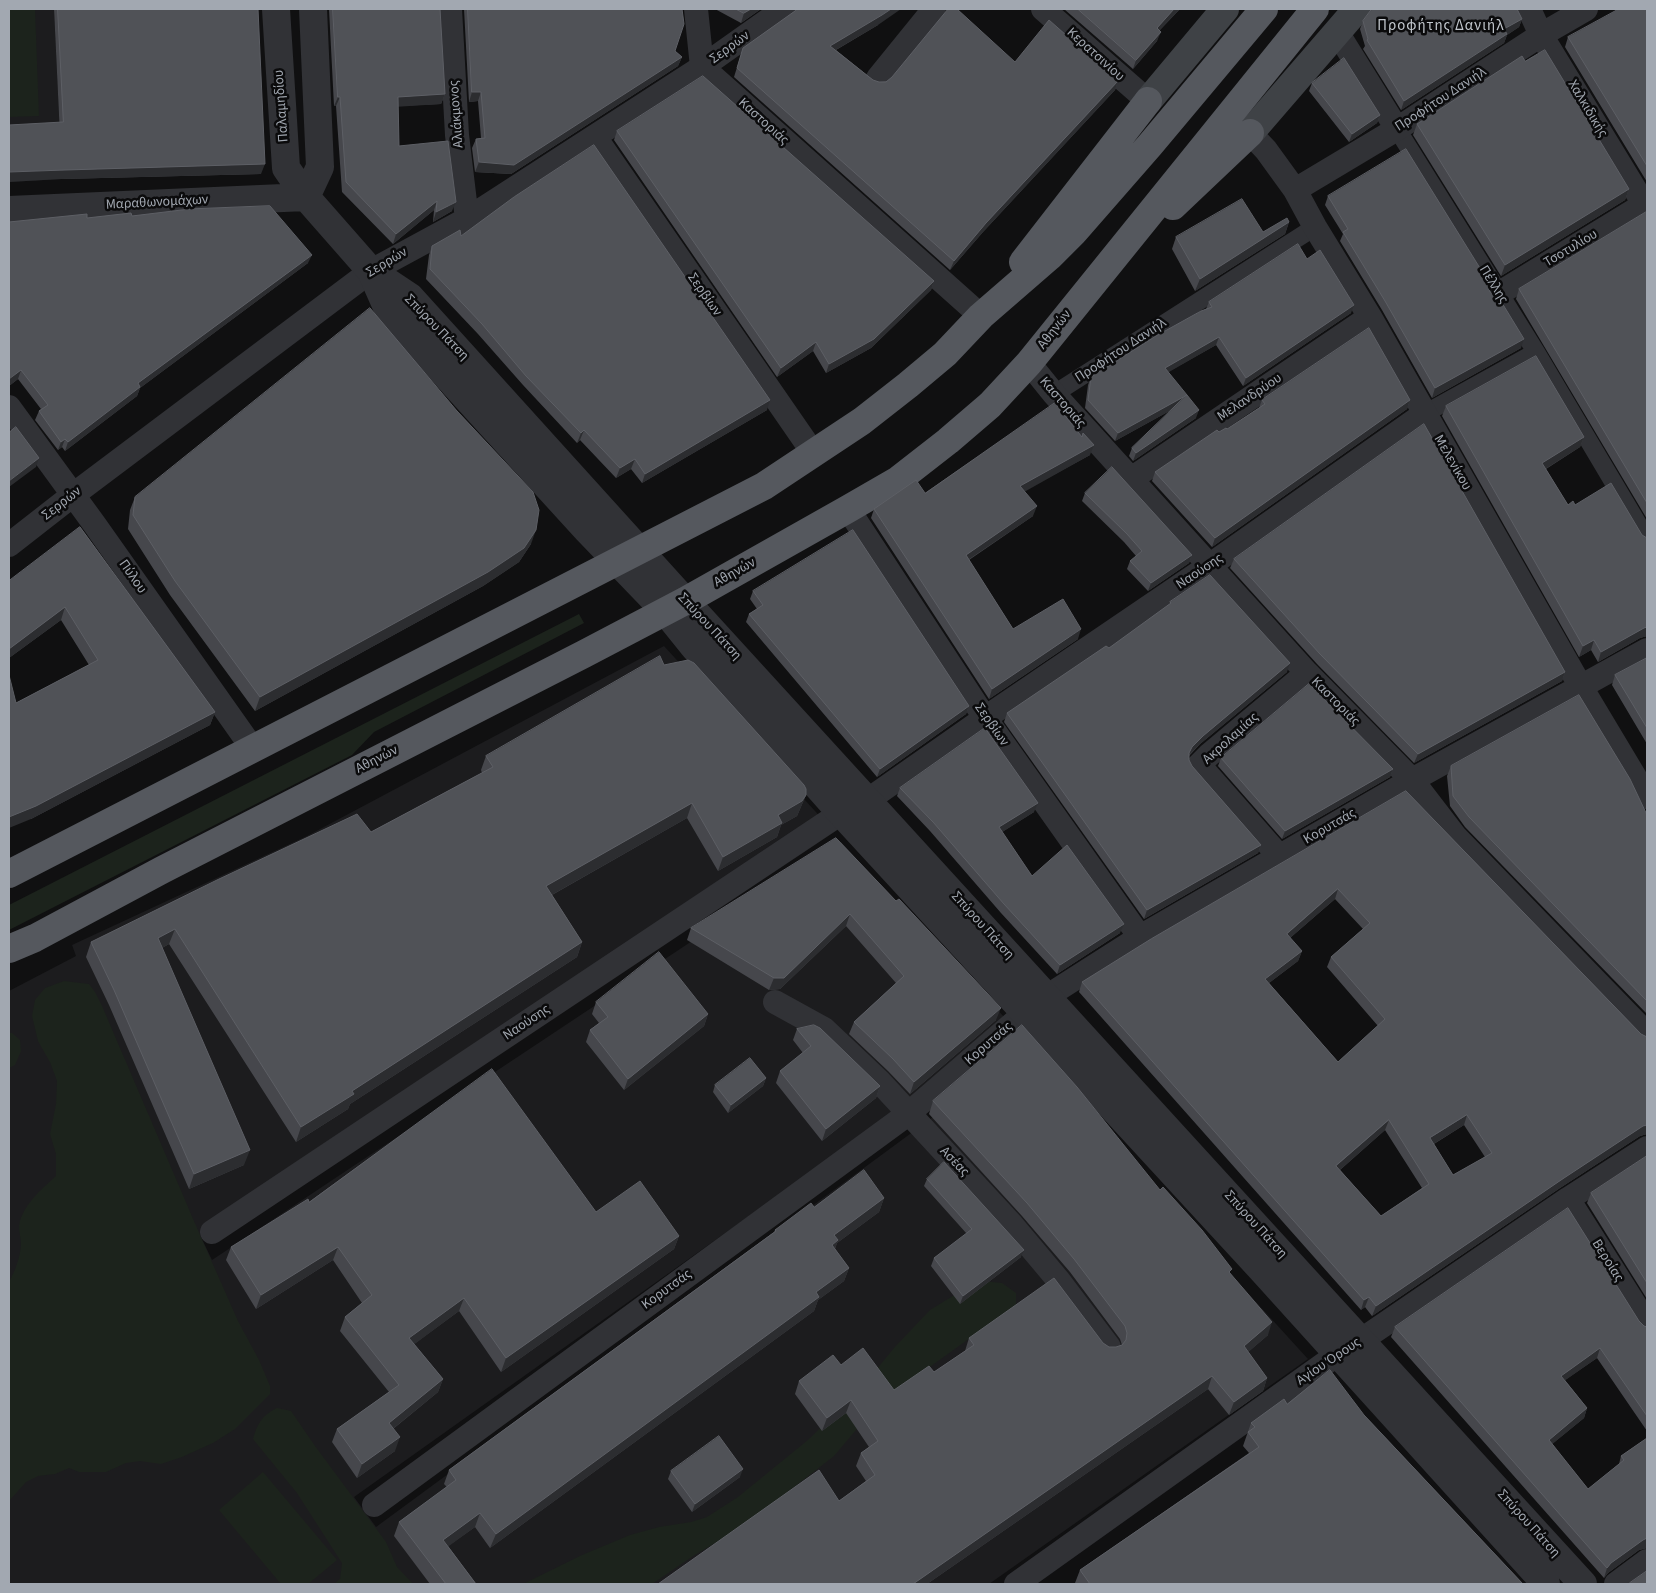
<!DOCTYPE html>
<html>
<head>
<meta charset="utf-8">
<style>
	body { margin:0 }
	#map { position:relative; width:1656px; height:1593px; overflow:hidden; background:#101011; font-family:"Source Sans 3",sans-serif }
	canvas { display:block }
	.frame { position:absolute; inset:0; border:10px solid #a2a8b1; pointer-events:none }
</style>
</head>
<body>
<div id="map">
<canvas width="1656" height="1593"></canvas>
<div class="frame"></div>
</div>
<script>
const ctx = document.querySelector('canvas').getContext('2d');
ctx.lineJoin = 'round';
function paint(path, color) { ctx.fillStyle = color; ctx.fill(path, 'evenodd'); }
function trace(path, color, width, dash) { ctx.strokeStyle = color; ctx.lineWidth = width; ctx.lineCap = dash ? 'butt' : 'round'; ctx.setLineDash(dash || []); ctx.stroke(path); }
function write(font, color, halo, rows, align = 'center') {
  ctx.font = font + ' "Source Sans 3",sans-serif'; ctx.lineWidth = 5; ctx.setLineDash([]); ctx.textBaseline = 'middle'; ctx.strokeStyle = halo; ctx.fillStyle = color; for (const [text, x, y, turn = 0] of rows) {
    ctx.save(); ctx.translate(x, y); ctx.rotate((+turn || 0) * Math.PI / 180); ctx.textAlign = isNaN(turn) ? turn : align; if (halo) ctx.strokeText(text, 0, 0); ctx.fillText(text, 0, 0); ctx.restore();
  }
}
paint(new Path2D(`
	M9,9H54L62,179L9,182Z
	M664,646L826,823L527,1025L200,1235L212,1260L841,842L1006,1019L887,1118L354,1497L376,1527L929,1120L1022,1045L1308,1359L989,1584H9V991L76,956L72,945L307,836Z`), '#1c1c1e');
paint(new Path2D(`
	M9,9H35L39,116L9,117Z
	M579,614L584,623L374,732L352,755L9,930V905Z
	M64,981L89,984L95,992L102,1006L200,1235L238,1321L259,1360L270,1386V1394L235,1429L213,1443L182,1457L161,1464L140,1461L126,1463L106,1472H79L69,1468L55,1474L38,1476L26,1482L9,1501V1282C15,1271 20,1258 21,1245C21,1239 19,1232 19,1226C22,1205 42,1189 56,1176V1154L50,1134L56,1104L57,1081L50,1062L38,1041L32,1016L35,1000L45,988Z
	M9,1033H12L20,1040L21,1051L15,1065L9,1068Z
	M982,1281L1002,1283L1016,1293V1305L913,1379L861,1424L834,1456L744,1526L693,1556L652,1584H523L582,1555L630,1535L659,1527L691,1522L707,1517L738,1497L808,1440L863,1386L894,1348L930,1310L961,1291Z
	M277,1408L291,1411L315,1446L386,1542L397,1567L413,1584H334L340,1579L342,1563L297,1493L253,1439C257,1424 262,1415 277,1408Z
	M263,1472L337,1560L308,1584H281L219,1510Z`), '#1c231c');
trace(new Path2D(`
	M1397,129L1536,352L1647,539
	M1054,394L1315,227
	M1424,414L1536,352`), '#313236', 18);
trace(new Path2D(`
	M450,9L457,135L467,219
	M696,9L702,67L981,316
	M1043,9L1148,101
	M1529,9L1541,35L1647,209
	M1337,32L1397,129
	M878,78L934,9
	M1250,133L1266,150L1295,190L1315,227L1370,317L1581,687L1647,797
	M595,137L814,454
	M1295,190L1397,129L1541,35L1586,9
	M1498,294L1645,204
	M1029,363L1054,394L1307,673L1412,780L1455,836L1647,1034
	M9,407L95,525L253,749
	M1131,479L1370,317
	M848,509L985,718L1140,937
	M9,545L73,495L371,271L467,219L702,67L784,9
	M868,800L985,718L1209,566L1424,414
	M1279,856L1199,765L1209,755L1307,673
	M775,1002L824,1029L879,1081L1012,1225L1059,1281L1109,1347
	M1568,1199L1647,1324
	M212,1232L841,813
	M374,1505L908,1114L1025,1013L1046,997L1140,937L1412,780L1647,650
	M1016,1584L1338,1354L1360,1341L1568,1199L1647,1148
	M1616,1584L1647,1561`), '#313236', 24);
trace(new Path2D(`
	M276,9L286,168L306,197L371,271L390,314L587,530L665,611L694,647L841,813L1262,1270L1546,1584
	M306,197L320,167L313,9
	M9,210L306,197
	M371,271L410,297L685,601L1583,1584`), '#313236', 28);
trace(new Path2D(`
	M1148,101L1225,9
	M1250,133L1357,9`), '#3f4246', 28);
trace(new Path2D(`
	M1173,206L1250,133
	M1023,262L1148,101
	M9,874L764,486L862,421L908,385L945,354L981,316L1049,257L1074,232L1150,145L1264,9
	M9,949L35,938L162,870L584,654L685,601L848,509L898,480L948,441L990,405L1029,363L1315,9`), '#55585e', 28);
paint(new Path2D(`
	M54,9H258L261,174L62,179Z
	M329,9H440L445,94L441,104L398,106L399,146L452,211L433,222L434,210L393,244L342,192L336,106H334Z
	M464,9H682L675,51L682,57L678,66L511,174L475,172L472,148L476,139L481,138L478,101L469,102Z
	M715,9H761L741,23Z
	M1064,9H1180L1159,31L1157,41L1133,69Z
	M1647,9V182L1565,47L1568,37Z
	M795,11L878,25L836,50L873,80L879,82L1015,62L1118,81L1115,90L983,232L950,270L734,77L743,48Z
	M1522,19L1519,27L1507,35L1504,43L1401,110L1363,49L1365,46L1360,29L1363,21Z
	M1312,83L1380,115L1377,123L1349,142L1309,91Z
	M1417,124L1629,189L1625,200L1501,276L1413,135Z
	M617,131L934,281L931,290L871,348L826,373L813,351L777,377L614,140Z
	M1328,196L1488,286L1490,292L1521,348L1432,398L1382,310L1340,241L1343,234L1325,205Z
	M1647,212V519L1516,299L1519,289Z
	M132,216L308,263L140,388L137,396L65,451L62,447L58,450L35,420L39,411L41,409L18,379L9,386L87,218Z
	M1289,222L1285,234L1195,291L1172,249L1176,237L1263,232Z
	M461,236L767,410L642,483L631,469L616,478L580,440L577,443L523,385L478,334L426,279L429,255L432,246Z
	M1307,259L1351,313L1243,386L1216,345L1168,372L1196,418L1133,461L1129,456L1132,448L1173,409L1115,441L1085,408L1088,385L1091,377L1206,309L1209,302Z
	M1262,400H1410L1407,409L1212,547L1152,481L1155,472L1219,432L1227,429L1259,408Z
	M1446,406L1584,437L1580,447L1546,469L1568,505H1575L1647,538V636L1640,638L1598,662L1591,650L1579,657L1442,416Z
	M1083,433L1090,455L1024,491L1033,516L969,560L1013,629L1078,639L989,699L871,518L874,509L925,493L1082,436Z
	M1085,493L1192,555L1189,563L1148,591L1127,569L1130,561L1136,556L1124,542L1082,501Z
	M135,497L531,544L519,562L483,586L255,711L170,595L128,529L130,510Z
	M80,527L215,712L210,725L31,819L16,703L89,665L61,620L9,658V581Z
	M1234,559L1565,672L1562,681L1414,763L1317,664L1230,568Z
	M753,591L969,706L966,714L877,777L746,622L749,614L757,609L750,599Z
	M1170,602L1287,672L1200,744L1189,756V760L1192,766L1261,845L1258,853L1144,919L1004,722L1007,713L1109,648L1170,605Z
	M1647,658V744L1612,685L1615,675Z
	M664,665L806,795L797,816L781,825L777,837L718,871L687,818L552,895L582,942L577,957L350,1104L348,1109L296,1142L169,944L162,948L244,1165L189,1189L109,1005L86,957L91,942L371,832L482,773L481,770L486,756Z
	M1221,758L1393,769L1390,777L1282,839L1218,766Z
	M1451,766L1647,815V1014L1465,827L1450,806L1447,776Z
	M900,788L1034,812L1002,832L1032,876L1120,933L1057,974L1001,913L930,831L897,796Z
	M1406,791L1641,1034L1647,1037V1134L1640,1136L1560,1188L1372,1316L1365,1307L1361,1310L1079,992L1082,982ZM1335,899L1363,929L1331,957L1327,967L1378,1026L1338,1062L1269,983L1298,961L1302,951L1290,938ZM1464,1125L1485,1157L1453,1175L1434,1144ZM1385,1130L1422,1188L1381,1216L1340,1170Z
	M836,838L996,1020L910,1094L888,1071L849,1034L854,1022L896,983L846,926L780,989L769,990L687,940L691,928Z
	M596,1002L708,1014L704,1026L624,1090L586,1042L590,1030L599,1023L592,1014Z
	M797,1029L880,1086L876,1098L822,1141L776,1083L780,1071L803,1053L793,1040Z
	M766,1078L763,1086L728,1113L713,1092L715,1085Z
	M933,1101L1160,1190L1230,1273L1268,1335L1248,1352L1267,1378L1263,1391L1229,1415L1208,1389L927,1584H658L839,1501L866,1481L856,1466L861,1453L869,1447L846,1413L822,1431L795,1394L799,1381L841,1365L894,1390L934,1372L965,1351L969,1338L1103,1343L1109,1347H1116L1122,1345L1120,1339L1070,1272L1022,1216L929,1114Z
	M1647,1156V1299L1587,1203L1591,1193Z
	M927,1179L1021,1257L960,1304L931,1266L934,1258L967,1234L924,1186Z
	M884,1198L879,1212L837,1243L835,1249L849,1268L844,1281L818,1300L814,1311L490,1548L475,1527L448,1546L476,1584H430L394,1536L399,1522L447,1487L444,1484L449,1470L774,1232L775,1230L814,1207Z
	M309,1202L596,1212L679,1236L674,1249L501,1372L459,1311L414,1344L443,1379L438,1392L393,1429L395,1451L357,1478L332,1442L337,1429L389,1392L340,1331L345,1317L362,1303L333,1260L256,1309L226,1260L231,1247Z
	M1639,1321L1644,1326L1647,1327V1431L1597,1358L1565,1380L1587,1408L1584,1418L1552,1444L1588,1489L1619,1464L1621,1456L1647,1438V1548L1639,1550L1608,1573L1604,1578L1391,1337L1395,1327Z
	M1287,1404L1364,1415L1523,1584H1076L1075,1583L1080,1570L1249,1453L1243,1446L1251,1423Z
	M671,1471L740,1477L692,1512L668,1479Z`), '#46474c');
paint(new Path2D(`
	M751,9H761L741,23L744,13Z
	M891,9H901L878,25L827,55L830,46Z
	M1174,9H1180L1153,37L1157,28Z
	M1522,19L1519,27L1507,35L1504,43L1401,110L1404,101L1504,29Z
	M1161,32L1157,41L1133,69L1136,60Z
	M682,57L678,66L511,174L475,172L479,162Z
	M1118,81L1115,90L983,232L950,270L954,261L986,223Z
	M472,92H481L478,101L469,102Z
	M445,94L441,104L394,107L398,97Z
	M338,97H340L336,106H334Z
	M1380,115L1377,123L1349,142L1352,134Z
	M265,164L261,174L62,179L9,182V172L65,170Z
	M1629,189L1625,200L1501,276L1505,265Z
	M437,201L434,210L393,244L396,234Z
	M456,202L452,211L433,222L436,212Z
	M1289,222L1285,234L1195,291L1200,279Z
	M312,255L308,263L140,388L137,396L65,451L68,442L138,383Z
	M934,281L931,290L871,348L826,373L829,364Z
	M1354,305L1351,313L1243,386L1246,378Z
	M1219,337L1216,345L1162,376L1165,368Z
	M1524,339L1521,348L1432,398L1435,388Z
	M816,342L813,351L777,377L781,368Z
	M21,370L18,379L9,386V379Z
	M1187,395L1184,403L1115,441L1118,433Z
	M770,400L767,410L642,483L645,474Z
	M1410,400L1407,409L1212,547L1215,538Z
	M1199,410L1196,418L1133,461L1136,453Z
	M584,430L580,440L577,443L581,433Z
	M1584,437L1580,447L1539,473L1542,463Z
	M65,439L62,447L58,450L61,442Z
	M1094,445L1090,455L1017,496L1020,486Z
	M39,458L36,467L9,487V481Z
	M635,459L631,469L616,478L620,468Z
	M1037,506L1033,516L962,564L966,555Z
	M536,530L531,544L519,562L483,586L255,711L260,697Z
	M1192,555L1189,563L1148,591L1151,583Z
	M65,607L61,620L9,658V649Z
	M1647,627V636L1640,638L1598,662L1601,652L1644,628Z
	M1081,629L1078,639L989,699L992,689Z
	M1594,640L1591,650L1579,657L1583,646Z
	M1290,663L1287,672L1200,744L1189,755L1186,762L1189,753L1192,747L1203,736Z
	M1565,672L1562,681L1414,763L1418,754Z
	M969,706L966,714L877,777L880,769Z
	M215,712L210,725L31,819L9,828V817Z
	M1393,769L1390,777L1282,839L1285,831Z
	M806,795L797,816L781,825L777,837L718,871L723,857Z
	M692,803L687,818L541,901L546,886Z
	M1038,803L1034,812L996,836L999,827Z
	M1261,845L1258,853L1144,919L1147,910Z
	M1338,889L1335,899L1283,944L1287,934Z
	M850,914L846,926L780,989L769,990L774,978Z
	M1124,924L1120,933L1057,974L1060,965Z
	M175,929L169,944L153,953L158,938Z
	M582,942L577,957L350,1104L348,1109L296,1142L301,1127L352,1091Z
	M1302,951L1298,961L1261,989L1265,979Z
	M1001,1008L996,1020L910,1094L914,1082Z
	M708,1014L704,1026L624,1090L628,1079Z
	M766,1078L763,1086L728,1113L731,1105Z
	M880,1086L876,1098L822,1141L826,1129Z
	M1467,1115L1464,1125L1427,1148L1430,1138Z
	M1389,1120L1385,1130L1333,1176L1336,1166Z
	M1647,1125V1134L1640,1136L1560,1188L1372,1316L1376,1306L1564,1178L1643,1126Z
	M250,1150L244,1165L189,1189L194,1174Z
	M884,1198L879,1212L837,1243L833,1254L827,1259L834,1235Z
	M679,1236L674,1249L501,1372L506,1358Z
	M338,1247L333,1260L256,1309L261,1295Z
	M1024,1250L1021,1257L960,1304L963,1296Z
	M849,1268L844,1281L818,1300L814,1311L490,1548L496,1534L816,1292Z
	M1369,1297L1365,1307L1361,1310L1364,1300Z
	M464,1298L459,1311L404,1352L409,1338Z
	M1272,1322L1268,1335L1239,1360L1244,1346Z
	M1600,1348L1597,1358L1557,1386L1561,1376Z
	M1212,1376L1208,1389L927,1584H913Z
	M1267,1378L1263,1391L1229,1415L1234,1402Z
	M443,1379L438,1392L384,1436L389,1423Z
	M851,1400L846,1413L822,1431L827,1418Z
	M1587,1408L1584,1418L1545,1450L1549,1440Z
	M400,1437L395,1451L357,1478L362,1464Z
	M743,1469L740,1477L692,1512L695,1504Z
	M480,1513L475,1527L438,1554L443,1540Z
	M1647,1538V1548L1639,1550L1608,1573L1604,1578L1607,1568L1611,1563L1643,1540Z`), '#2c2d30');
const building = new Path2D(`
	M58,9H258L265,164L65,170L9,172V125L63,122Z
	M333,9H440L445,94L398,97L399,146L448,141L456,202L436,212L437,201L396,234L346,182L340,97H338Z
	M468,9H682L684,24L675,51L682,57L514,165L479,162L476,139L485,138L481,92H472Z
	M736,9H751L744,13Z
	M797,9H891L882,15L830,46L873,80L879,82H886L892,77L948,9H957L1015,62L1049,20L1118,81L986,223L954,261L737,68L743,48L795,11Z
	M1078,9H1174L1157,28L1161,32L1136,60Z
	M1372,9H1517L1522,19L1504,29L1507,34L1404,101L1367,40L1368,39L1363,21Z
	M1619,9H1647V166L1568,37Z
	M1545,50L1629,189L1505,265L1417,124L1522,56L1525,61Z
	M1344,58L1380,115L1352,134L1312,83Z
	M703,76L934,281L874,339L829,364L816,342L781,368L617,131Z
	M594,145L770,400L645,474L635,459L620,468L584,430L581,433L526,376L482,324L430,269L432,246L460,230L461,236L514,197Z
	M1406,149L1488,281V286L1490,292L1499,298L1524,339L1435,388L1385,301L1343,232L1348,229L1328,196Z
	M1242,199L1263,232L1287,218L1289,222L1200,279L1176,237Z
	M270,206L312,255L138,383L140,387L68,442L65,439L61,442L39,411L48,405L21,370L9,379V222L87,214V218L131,213L132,216L190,209Z
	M1646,212H1647V503L1519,289Z
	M1298,244L1307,259L1320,250L1354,305L1246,378L1219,337L1165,368L1187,395L1118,433L1088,400L1091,377L1156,336L1201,311L1212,307L1209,302Z
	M370,308L457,411L533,492L539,510L536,530L524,548L488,572L260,697L175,581L133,515L135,497Z
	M1369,328L1410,400L1215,538L1155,472L1217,430L1219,432L1226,428L1227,429L1265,404L1262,400Z
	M1536,356L1584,437L1542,463L1568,505L1573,501L1575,505L1611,483L1642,535L1647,538V627L1644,628L1601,652L1594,640L1583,646L1446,406Z
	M1187,395L1199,410L1136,453L1132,448Z
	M1055,403L1082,437L1083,433L1094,445L1020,486L1037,506L966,555L1013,629L1063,599L1081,629L992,689L874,509L916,480L925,493Z
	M1424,424L1565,672L1418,754L1320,654L1234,559Z
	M16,427L39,458L9,481V431V432Z
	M1112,467L1192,555L1151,583L1130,561L1142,551L1127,534L1085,493Z
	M80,527L215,712L36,806L9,817V675L16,703L98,660L65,607L9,649V581Z
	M853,530L969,706L880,769L749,614L763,605L753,591Z
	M1210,575L1290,663L1203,736L1192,747L1189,753V760L1192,766L1261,845L1147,910L1007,713L1106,646L1109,648L1171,603L1170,602Z
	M660,656L664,665L688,660L694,663L804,785L806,789V795L802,801L778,815L782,823L723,857L692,803L546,886L582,942L352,1091L354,1094L301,1127L175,929L158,938L250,1150L194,1174L114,990L91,942L217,880L357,814L371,832L493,767L486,756Z
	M1647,658V728L1615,675Z
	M1309,684L1393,769L1285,831L1221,758Z
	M1579,695L1630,779L1647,815V1001L1469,817L1453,796L1451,766Z
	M985,728L1038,803L999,827L1032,876L1067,845L1124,924L1060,965L1004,904L933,822L900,788Z
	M1406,791L1641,1034L1647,1037V1125L1643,1126L1564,1178L1376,1306L1369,1297L1364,1300L1082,982L1151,939ZM1338,889L1370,923L1331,957L1385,1019L1338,1062L1265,979L1302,951L1287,934ZM1467,1115L1492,1153L1453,1175L1430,1138ZM1389,1120L1429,1184L1381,1216L1336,1166Z
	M836,838L896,901L899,899L1001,1008L914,1082L893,1059L854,1022L904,976L850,914L784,978H774L691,928Z
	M659,952L708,1014L628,1079L590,1030L608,1017L596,1002Z
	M814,1025L820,1028L880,1086L826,1129L780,1071L811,1046L797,1029Z
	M1022,1025L1077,1087L1160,1190L1163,1187L1202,1230L1232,1269L1229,1272L1272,1322L1244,1346L1267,1378L1234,1402L1212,1376L913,1584H658L819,1470L839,1501L875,1475L861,1453L878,1441L851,1400L827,1418L799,1381L833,1355L841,1365L863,1348L894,1390L929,1366L934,1372L974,1345L969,1338L1054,1278L1103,1343L1109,1347H1116L1122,1345L1126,1340L1127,1333L1125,1326L1074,1259L1027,1203L933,1101Z
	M750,1058L766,1078L731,1105L715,1085Z
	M492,1069L596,1212L640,1181L679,1236L506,1358L464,1298L409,1338L443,1379L389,1423L400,1437L362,1464L337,1429L399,1385L345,1317L372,1295L338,1247L261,1295L231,1247L308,1199L309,1202Z
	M1647,1156V1283L1591,1193Z
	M944,1162L1024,1250L963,1296L934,1258L972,1229L927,1179Z
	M864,1170L884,1198L834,1235L838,1240L832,1245L849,1268L816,1292L819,1297L496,1534L480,1513L443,1540L476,1584H446L399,1522L456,1480L449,1470L776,1231L775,1230L811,1203L814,1207Z
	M1568,1208L1639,1321L1644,1326L1647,1327V1416L1600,1348L1561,1376L1587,1408L1549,1440L1588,1489L1624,1460L1621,1456L1647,1438V1538L1643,1540L1611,1563L1607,1568L1395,1327Z
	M1330,1370L1364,1415L1523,1584H1090L1080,1570L1259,1447L1248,1432L1255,1427L1251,1423L1284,1399L1287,1404Z
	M719,1436L743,1469L695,1504L671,1471Z
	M1647,1571V1584H1631L1630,1583Z`);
paint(building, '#505257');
trace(building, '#5d5f65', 1);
write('14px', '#a2a8b1', '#0b0b0c', [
	["Σερρών",730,48,-36],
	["Κερατσινίου",1095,55,42],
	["Προφήτου Δανιήλ",1441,100,-33],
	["Παλαμηδίου",282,106,-94],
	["Χαλκιδικής",1587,109,59],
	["Αλιάκμονος",457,114,-94],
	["Καστοριάς",763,122,42],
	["Μαραθωνομάχων",157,203,-3],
	["Τσοτυλίου",1571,249,-31],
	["Σερρών",387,263,-31],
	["Πέλλης",1493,285,58],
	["Σερβίων",704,295,55],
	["Σπύρου Πάτση",436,328,46],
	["Αθηνών",1055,330,-52],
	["Προφήτου Δανιήλ",1121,351,-33],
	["Μελανδρύου",1250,398,-34],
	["Καστοριάς",1062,403,49],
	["Μελενίκου",1452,463,60],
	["Σερρών",62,504,-38],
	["Ναούσης",1200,572,-34],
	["Αθηνών",735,573,-29],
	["Πύλου",132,577,55],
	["Σπύρου Πάτση",709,627,47],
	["Καστοριάς",1335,702,45],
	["Σερβίων",991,725,55],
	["Ακρολαμίας",1231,739,-42],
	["Αθηνών",377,760,-27],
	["Κορυτσάς",1330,827,-30],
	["Σπύρου Πάτση",982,926,48],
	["Ναούσης",527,1023,-34],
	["Κορυτσάς",989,1044,-41],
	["Ασέας",954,1162,46],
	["Σπύρου Πάτση",1255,1225,48],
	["Βεροίας",1607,1261,58],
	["Κορυτσάς",667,1290,-36],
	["Αγίου Όρους",1329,1362,-34],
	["Σπύρου Πάτση",1528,1524,48]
]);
ctx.letterSpacing = '1px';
write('15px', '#c2c7cd', '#0b0b0c', [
	["Προφήτης Δανιήλ",1441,27]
]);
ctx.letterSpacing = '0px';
</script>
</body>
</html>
